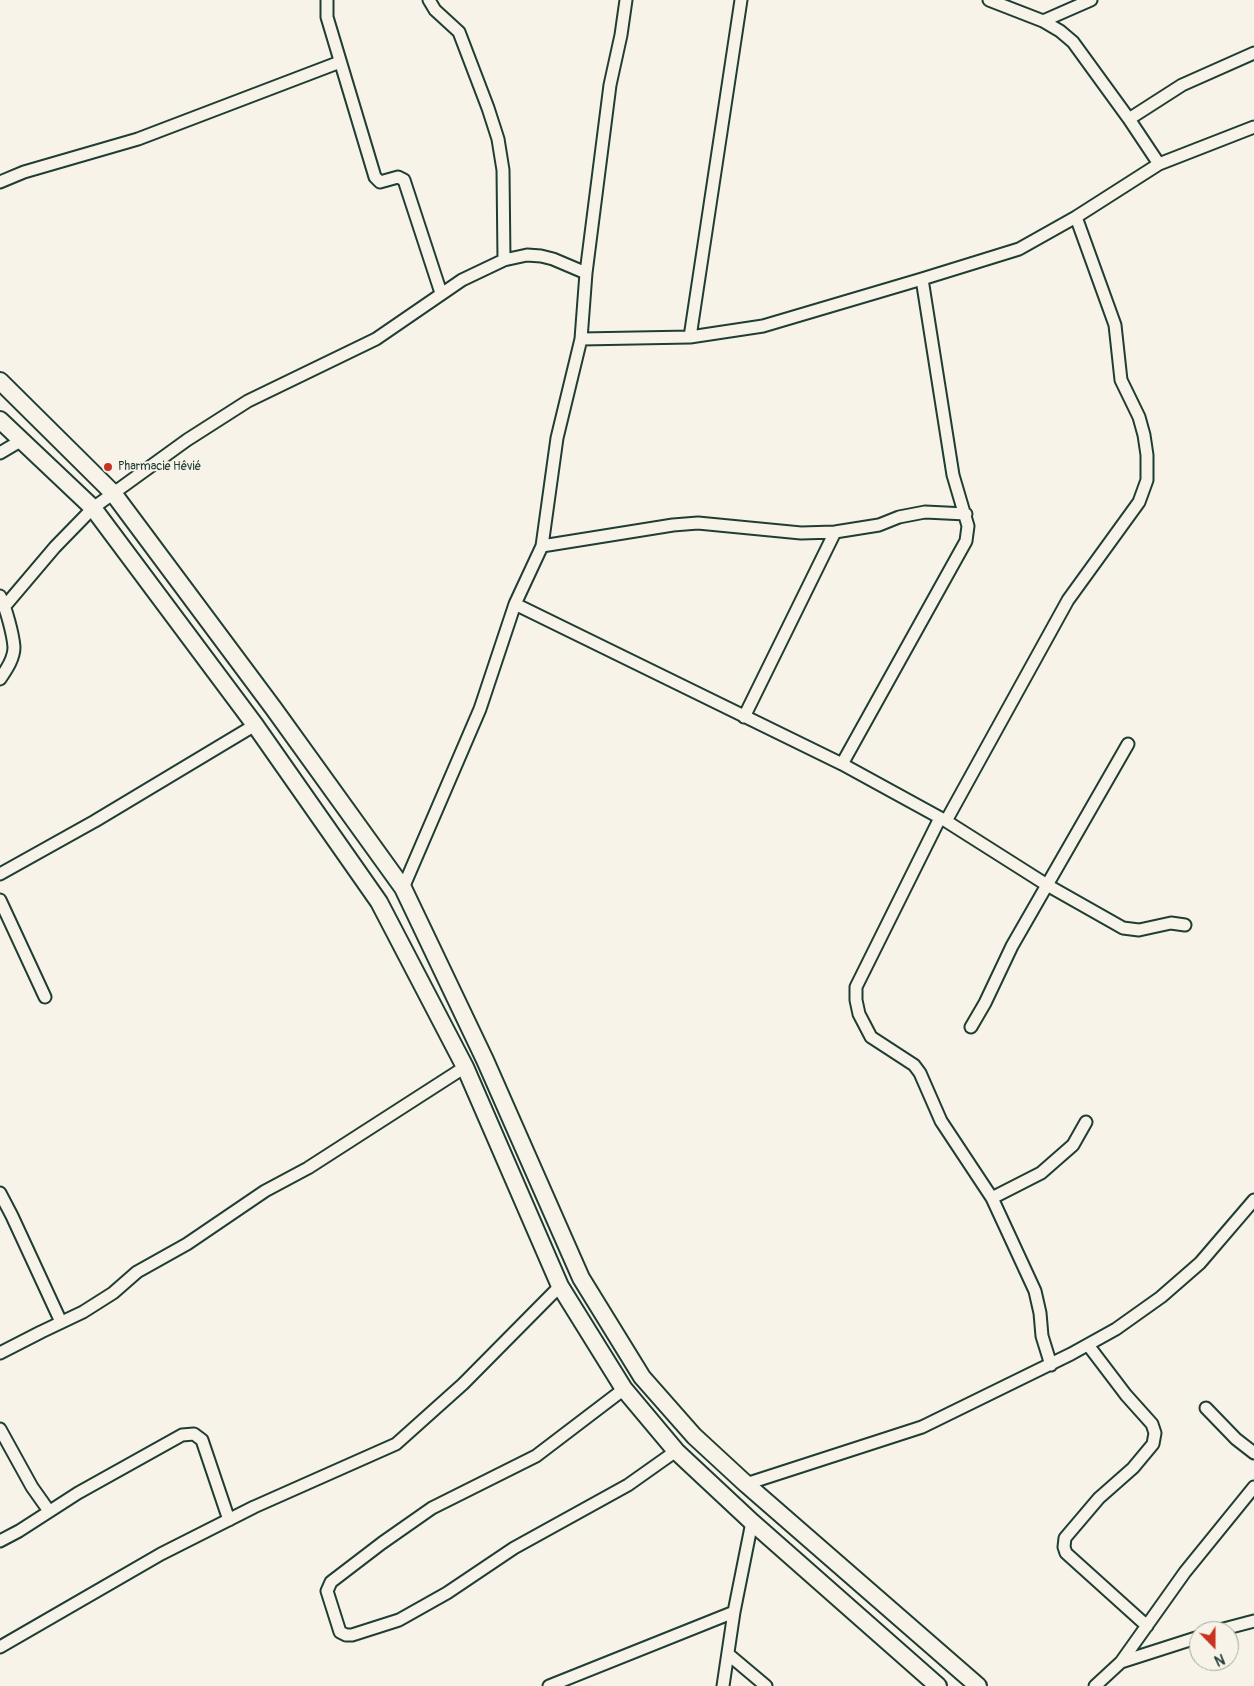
<!DOCTYPE html>
<html>
<head>
<meta charset="utf-8">
<style>
	body { margin:0 }
	#map { position:relative; width:1254px; height:1686px; overflow:hidden; background:#f7f3e8; font-family:Pangolin,sans-serif }
	canvas { display:block }
	.north { position:absolute; left:1189px; top:1621px; width:50px; height:50px; box-sizing:border-box; background:#f7f3e8; border:1px solid #a1aaa0; border-radius:50%; rotate:158deg; font-size:14px; font-weight:700; line-height:20px; text-align:center; color:#1f3d34 }
	.north::after { content:''; display:block; margin:auto; width:18px; height:22px; background:#c8321e; clip-path:polygon(50% 0,100% 100%,50% 72%,0 100%) }
</style>
</head>
<body>
<div id="map">
<canvas width="1254" height="1686"></canvas>
<div class="north">N</div>
</div>
<script>
const ctx = document.querySelector('canvas').getContext('2d');
ctx.lineJoin = 'round';
function trace(path, color, width, dash) { ctx.strokeStyle = color; ctx.lineWidth = width; ctx.lineCap = dash ? 'butt' : 'round'; ctx.setLineDash(dash || []); ctx.stroke(path); }
function write(font, color, halo, rows, align = 'center') {
  ctx.font = font + ' Pangolin,sans-serif'; ctx.lineWidth = 4; ctx.setLineDash([]); ctx.textBaseline = 'middle'; ctx.strokeStyle = halo; ctx.fillStyle = color; for (const [text, x, y, turn = 0] of rows) {
    ctx.save(); ctx.translate(x, y); ctx.rotate((+turn || 0) * Math.PI / 180); ctx.textAlign = isNaN(turn) ? turn : align; if (halo) ctx.strokeText(text, 0, 0); ctx.fillText(text, 0, 0); ctx.restore();
  }
}
const street = new Path2D(`
	M327,0V17L375,177L380,182L398,177L404,180L441,293
	M429,0L435,10L459,32L488,108L498,139L503,170L504,260
	M989,0L1043,21L1060,31L1073,42L1129,119L1159,164
	M1043,21L1091,0
	M1129,119L1182,85L1254,53
	M0,182L24,172L138,139L340,62
	M690,337L741,0
	M581,339L690,337L763,326L922,279L1019,249L1076,217L1159,164L1254,127
	M0,453L22,440
	M542,546L673,525L698,523L801,533L835,532L879,525L899,517L925,512L966,514
	M0,596C6,608 13,634 14,647C14,659 6,670 0,679
	M515,604L842,764L946,821L1047,885L1123,928L1139,930L1171,923L1185,925
	M5,606L55,547L93,508L187,440L248,401L376,339L462,280L504,260L527,255L541,256L553,259L586,273
	M744,717L835,532
	M842,764L966,541L968,526L953,475L922,279
	M940,818L856,987V1000L859,1014L871,1037L914,1065L920,1073L941,1121L992,1198L1035,1291L1040,1313L1042,1336L1051,1365
	M946,821L1068,600L1139,502L1147,480V455L1144,435L1139,417L1121,380L1115,325L1076,217
	M0,874L95,821L255,725
	M403,888L480,709L515,604L542,546L557,438L581,339L586,273L610,85L621,35L626,0
	M0,900L45,997
	M971,1027L985,1003L1012,946L1128,744
	M0,1193L12,1216L61,1322
	M992,1198L1041,1173L1073,1145L1086,1122
	M1088,1345L1126,1395L1152,1424L1155,1433L1153,1444L1133,1468L1099,1498L1065,1538L1064,1547L1066,1553L1147,1626
	M0,1353L41,1332L83,1312L113,1293L137,1272L187,1244L265,1191L308,1168L465,1067
	M624,1389L536,1456L432,1508L382,1543L331,1582L327,1591L340,1632L346,1635H352L399,1620L447,1593L514,1548L628,1485L676,1451
	M1206,1408L1236,1439L1254,1453
	M0,1429L32,1487L49,1511
	M746,1484L922,1427L1071,1354L1116,1329L1161,1297L1200,1263L1254,1200
	M0,1541L19,1531L78,1493L182,1435L194,1434L202,1440L229,1520
	M1216,1631L1254,1621
	M0,1647L161,1554L254,1507L396,1444L463,1384L560,1286
	M728,1654L766,1686
	M1121,1662L1199,1637
	M549,1686L734,1612
	M723,1686L734,1612L752,1522
	M1095,1686L1121,1662L1185,1572L1254,1487`);
const secondary = new Path2D(`
	M0,381L113,493L274,709L403,888L485,1060L581,1278L642,1377L694,1436L746,1484L978,1686
	M0,420L93,508L255,725L379,902L465,1067L560,1286L624,1389L676,1451L752,1522L938,1686`);
trace(street, '#1f3d34', 15);
trace(secondary, '#1f3d34', 20);
trace(street, '#f7f3e8', 11);
trace(secondary, '#f7f3e8', 16);
for (const [x, y, r, color] of [
	[108,467,5,"#c8321e"]
]) { const dot = new Path2D(); dot.arc(x, y, r, 0, 2 * Math.PI); ctx.fillStyle = color; ctx.fill(dot); trace(dot, '#f7f3e8', 2); }
write('12px', '#1f3d34', '#f7f3e8', [
	["Pharmacie Hêvié",118,467]
], 'left');
</script>
</body>
</html>
